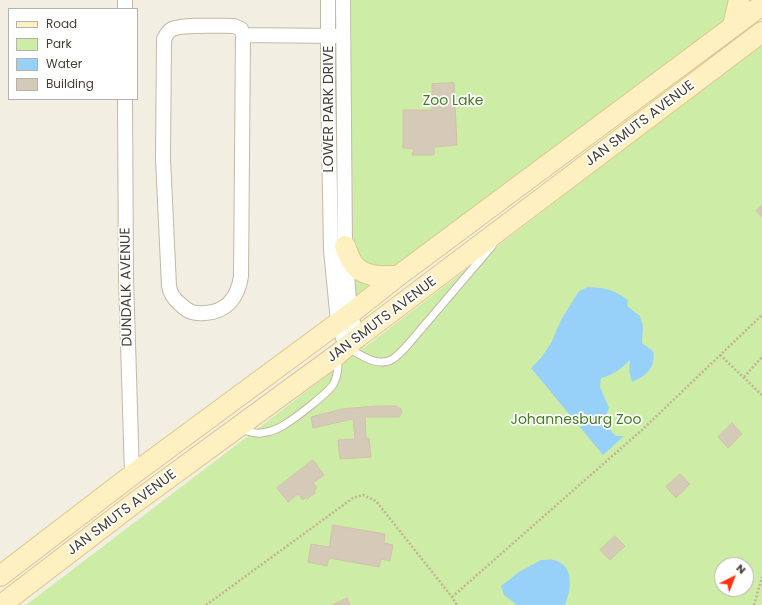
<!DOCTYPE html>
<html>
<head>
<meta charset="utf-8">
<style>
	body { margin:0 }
	#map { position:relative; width:762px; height:605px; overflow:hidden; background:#f3eee2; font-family:Poppins,sans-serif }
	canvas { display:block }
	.legend { position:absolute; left:8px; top:8px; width:130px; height:92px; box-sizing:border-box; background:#fff; border:1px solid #b5b2ad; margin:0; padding:5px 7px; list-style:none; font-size:12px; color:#453e32 }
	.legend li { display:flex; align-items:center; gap:8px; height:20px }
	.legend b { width:20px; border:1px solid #b5b2ad }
	.north { position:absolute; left:714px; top:557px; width:40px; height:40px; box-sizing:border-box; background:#fff; border:1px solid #b5b2ad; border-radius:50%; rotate:42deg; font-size:11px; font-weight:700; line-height:16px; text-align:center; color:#453e32 }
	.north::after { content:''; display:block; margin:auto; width:14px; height:18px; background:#ff330e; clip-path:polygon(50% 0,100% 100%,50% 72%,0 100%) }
</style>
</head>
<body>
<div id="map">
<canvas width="762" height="605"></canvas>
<ul class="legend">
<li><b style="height:5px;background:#fff0c1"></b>Road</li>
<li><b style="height:11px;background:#cdeda6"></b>Park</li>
<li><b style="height:11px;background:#97d0f8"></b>Water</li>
<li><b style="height:11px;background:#d5cab7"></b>Building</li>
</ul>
<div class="north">N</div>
</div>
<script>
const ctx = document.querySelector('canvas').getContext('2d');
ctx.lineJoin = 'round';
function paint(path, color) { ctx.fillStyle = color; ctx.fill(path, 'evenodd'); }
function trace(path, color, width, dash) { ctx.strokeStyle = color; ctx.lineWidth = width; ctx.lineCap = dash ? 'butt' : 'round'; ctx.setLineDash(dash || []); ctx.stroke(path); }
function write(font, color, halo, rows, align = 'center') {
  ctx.font = font + ' Poppins,sans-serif'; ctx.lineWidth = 3.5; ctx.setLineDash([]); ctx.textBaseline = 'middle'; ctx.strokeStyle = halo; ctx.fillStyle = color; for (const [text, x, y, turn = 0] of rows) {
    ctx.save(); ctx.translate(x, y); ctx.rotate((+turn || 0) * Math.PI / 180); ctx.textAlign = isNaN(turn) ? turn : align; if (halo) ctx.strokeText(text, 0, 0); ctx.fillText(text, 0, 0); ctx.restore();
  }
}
paint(new Path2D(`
	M351,0H753L353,304Z
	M762,46V605H26L755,50ZM722,565H746V589H722Z`), '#cdeda6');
paint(new Path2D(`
	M588,287C607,288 612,289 628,300L627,306L640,316L643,326L642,343L653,351C656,367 647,376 632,382L629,371L630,360C622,368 612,376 601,378L600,387L609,408C603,421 607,427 616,436H624L603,455L531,368L541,358L551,343L561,320L579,291Z
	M541,560C545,560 550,559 554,560C575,565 571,590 565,605H517L504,595L501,586L519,572Z`), '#97d0f8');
const building = new Path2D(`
	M454,83L457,145L434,147V155H412L414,149L403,148V110H432V84Z
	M762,206V217L756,211Z
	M378,406H396L401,409L402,412L399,417H365L366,439L369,438L371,457L340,459L338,440L355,439L353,419L313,428L311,417L342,409Z
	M732,423L742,434L728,448L718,437Z
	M313,460L324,475L313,483L317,488L314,491L315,493L307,499L306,497L303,500L298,494L288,502L277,488Z
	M680,474L690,484L676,498L666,487Z
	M333,525L385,534L384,543L393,545L390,561L381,559L379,567L329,558L327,566L308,562L311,544L329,547Z
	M615,536L625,546L610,560L600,550Z
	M347,598L350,605H333Z`);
paint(building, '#d5cab7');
trace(building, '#d2c2a9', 1);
const service = new Path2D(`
	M348,348C361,355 377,368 393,359C397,356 401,352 405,348L492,246
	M240,429C247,431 254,434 261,433C269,432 278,429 284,425C294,419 330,392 334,383C338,375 338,367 338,358`);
const minor = new Path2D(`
	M328,0V82L331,250L338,322L346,347
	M343,0L345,246L350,314L358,337
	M125,9V0
	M234,26L241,29L243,35L241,276C238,297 227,312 205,313C194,314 188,312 180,304C174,299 170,294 169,286L163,159L164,39C166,35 168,31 172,29C183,24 220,26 234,26Z
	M243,35L338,36
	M125,99L126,277L132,475`);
const secondary = new Path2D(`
	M733,26L739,0
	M345,246C348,252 350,261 355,266C366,278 383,276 398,276
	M0,576L132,475L350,314L398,276L762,5
	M1,605L133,504L338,354L358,337L762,32`);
trace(service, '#c2b9a7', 9);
trace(minor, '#c2b9a7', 16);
trace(secondary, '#dbc78e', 22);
trace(new Path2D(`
	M720,355L762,395
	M744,377L762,357
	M452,597L643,429L762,315
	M206,605L353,498L363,495L376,501L452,597L457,605
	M754,605L762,577`), '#c3b294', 2.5, [2, 2]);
trace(service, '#fff', 7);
trace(minor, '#fff', 14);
trace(secondary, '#fff0c1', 20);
write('14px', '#437d20', '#fff', [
	["Zoo Lake",453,101],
	["Johannesburg Zoo",576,420]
]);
write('14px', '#453e32', '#fff', [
	["LOWER PARK DRIVE",329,109,-90],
	["JAN SMUTS AVENUE",640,124,-37],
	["DUNDALK AVENUE",127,287,-91],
	["JAN SMUTS AVENUE",382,320,-37],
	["JAN SMUTS AVENUE",122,513,-37]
]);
</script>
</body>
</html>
